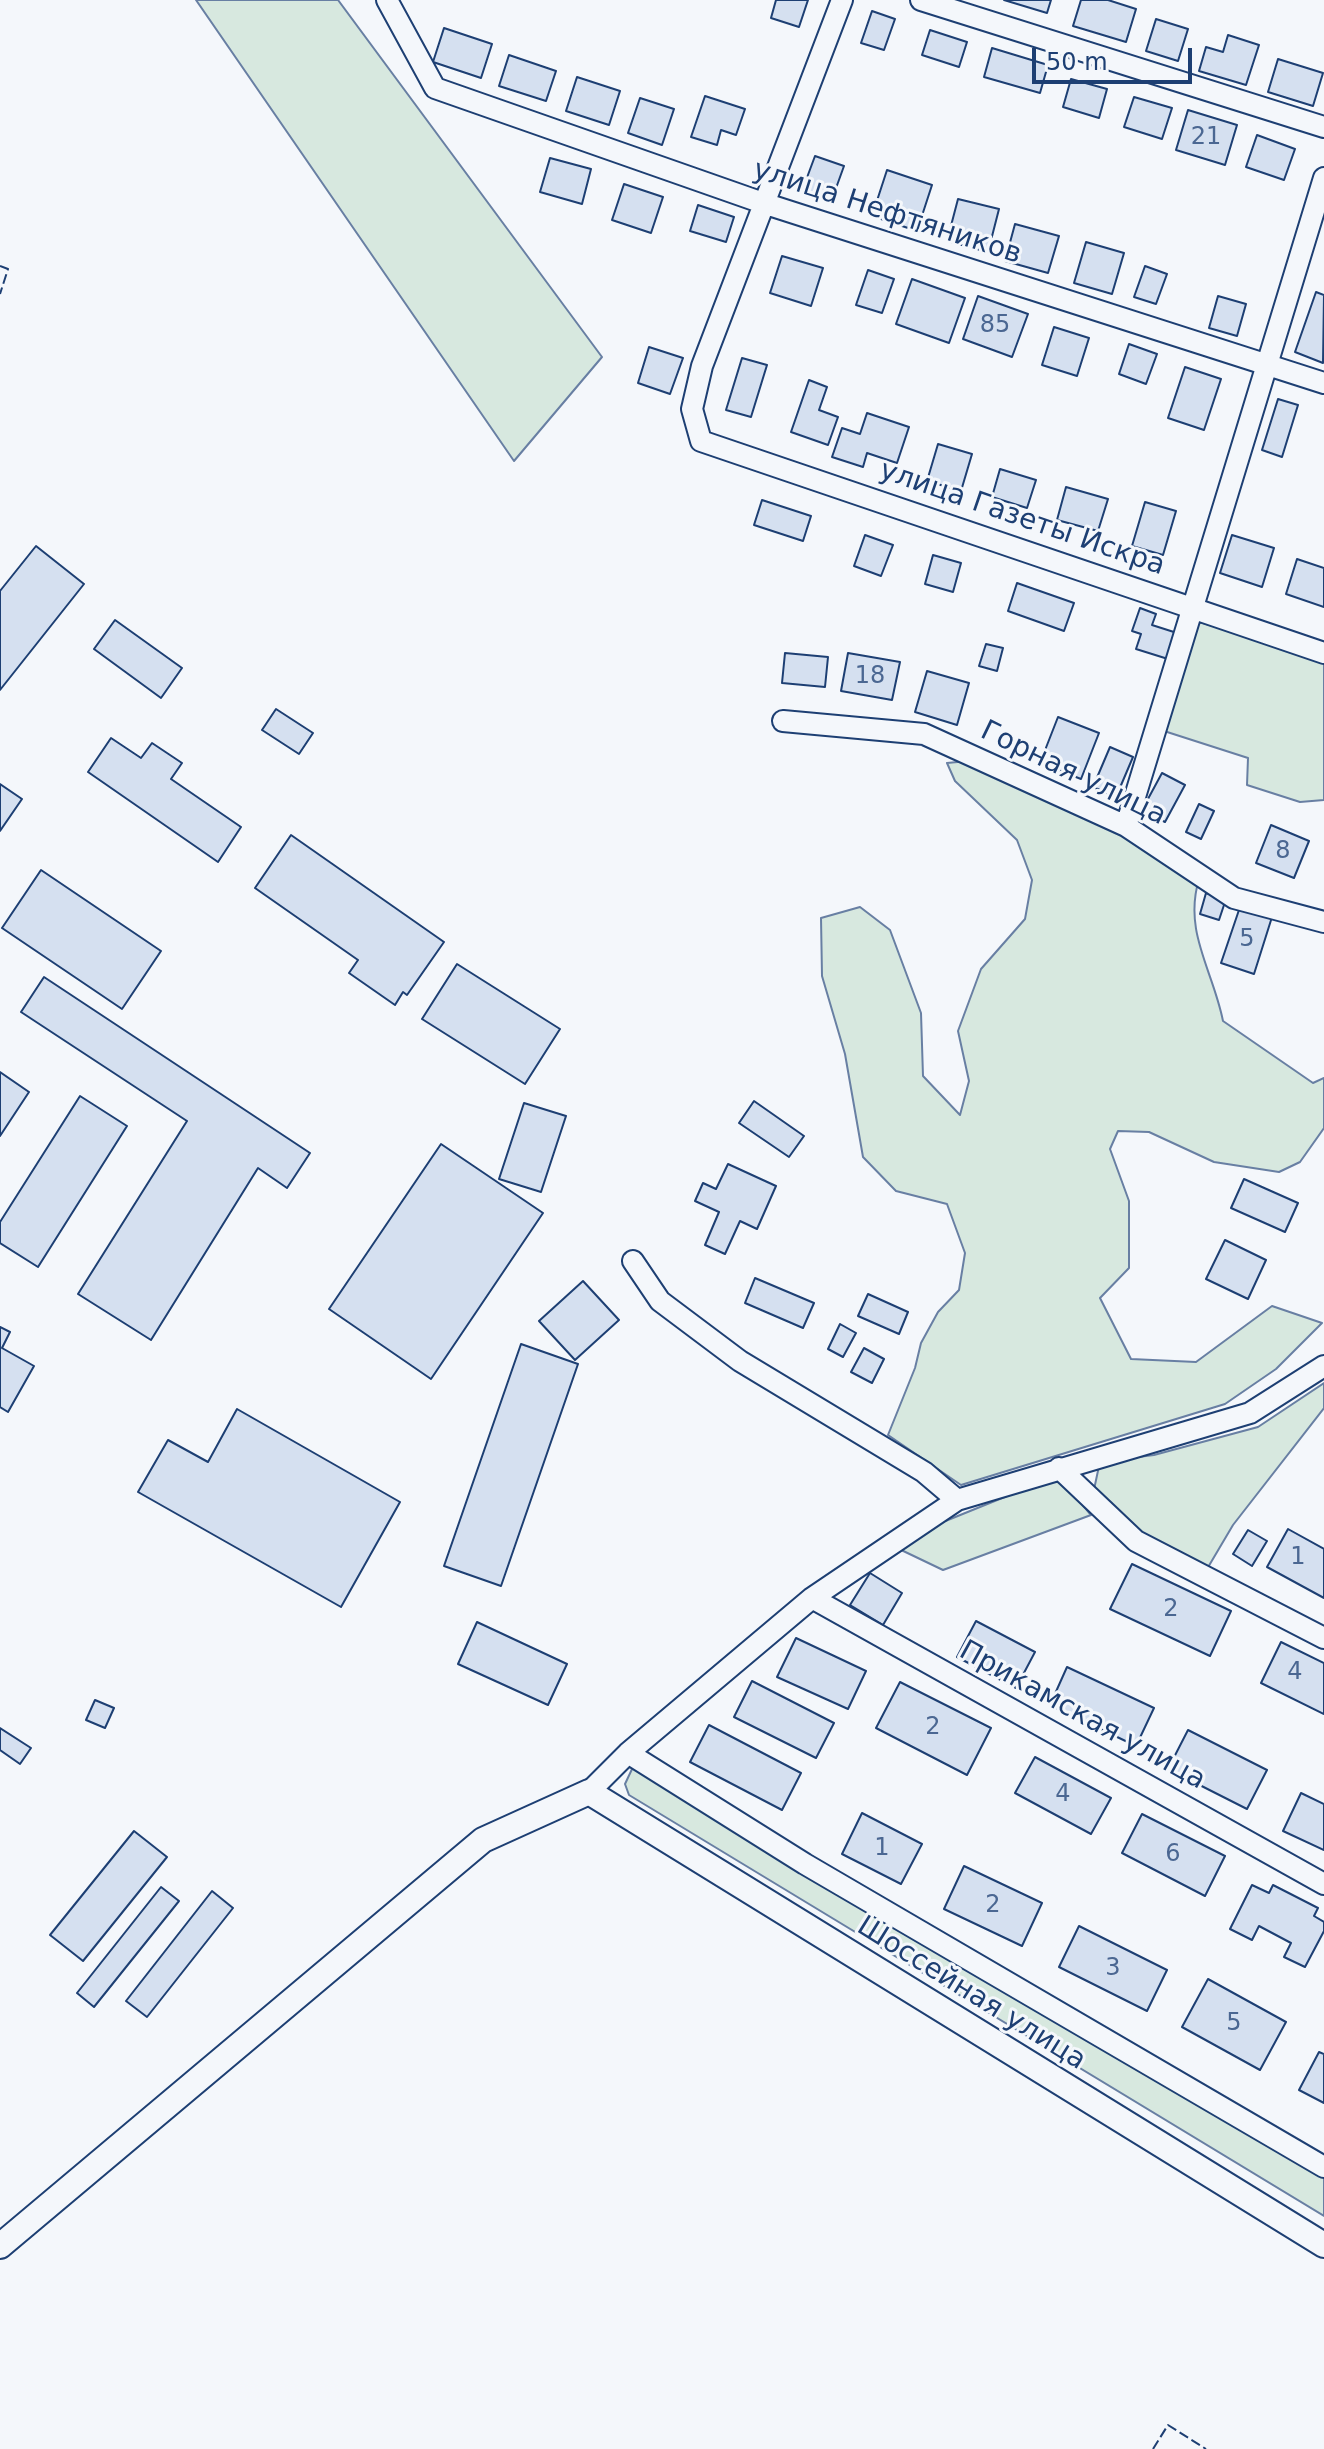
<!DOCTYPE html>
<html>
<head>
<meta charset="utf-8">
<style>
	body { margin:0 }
	#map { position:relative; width:1324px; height:2449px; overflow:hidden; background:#f4f7fb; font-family:"DejaVu Sans",sans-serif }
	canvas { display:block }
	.scale { position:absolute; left:1032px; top:48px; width:160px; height:36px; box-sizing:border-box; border:4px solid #1d3f73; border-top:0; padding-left:10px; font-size:24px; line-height:28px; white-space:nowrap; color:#1d3f73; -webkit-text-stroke:6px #f4f7fb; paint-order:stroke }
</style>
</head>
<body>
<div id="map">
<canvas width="1324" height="2449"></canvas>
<div class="scale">50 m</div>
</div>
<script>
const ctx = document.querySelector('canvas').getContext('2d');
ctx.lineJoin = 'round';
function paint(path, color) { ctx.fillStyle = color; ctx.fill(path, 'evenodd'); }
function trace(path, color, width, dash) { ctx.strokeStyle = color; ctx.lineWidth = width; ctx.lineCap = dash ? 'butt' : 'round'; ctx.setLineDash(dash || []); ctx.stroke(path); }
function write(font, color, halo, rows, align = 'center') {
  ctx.font = font + ' "DejaVu Sans",sans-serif'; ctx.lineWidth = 6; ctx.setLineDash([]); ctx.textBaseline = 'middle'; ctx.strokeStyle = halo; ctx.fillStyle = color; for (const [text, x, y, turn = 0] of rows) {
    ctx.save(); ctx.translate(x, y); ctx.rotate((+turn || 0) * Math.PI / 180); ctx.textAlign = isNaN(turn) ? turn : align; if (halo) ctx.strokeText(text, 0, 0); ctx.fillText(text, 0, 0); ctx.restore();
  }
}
const green = new Path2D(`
	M196,0H338L602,357L514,461Z
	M1196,621L1324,659V800L1300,802L1247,785L1248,758L1164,731Z
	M968,761L1124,835L1199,879C1183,932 1213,970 1223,1021L1313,1083L1324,1078V1128L1300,1162L1279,1172L1214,1162L1149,1132L1118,1131L1110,1149L1129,1201V1268L1100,1298L1131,1359L1196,1362L1272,1306L1322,1323L1276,1369L1225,1404L961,1485L888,1435L915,1368L921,1343L938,1312L959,1290L965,1253L947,1204L896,1191L863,1157L845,1054L822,976L821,918L860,907L890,930L921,1013L923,1076L960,1115L969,1081L958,1031L981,969L1025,919L1032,880L1017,840L955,781L947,763Z
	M1324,1383V1408L1233,1525L1207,1569L1137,1533L1092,1499L1099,1466L1106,1461L1154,1455L1258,1427Z
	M1049,1479L1065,1484L1091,1515L943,1570L897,1548L943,1522Z
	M633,1767L1324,2173V2216L629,1795L625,1784Z`);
paint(green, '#d7e8df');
trace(green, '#687fa3', 2);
const building = new Path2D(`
	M776,0H808L799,27L771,18Z
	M1004,0H1051L1047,13Z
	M1081,0H1108L1136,9L1126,42L1073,26Z
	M872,11L895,19L884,50L861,43Z
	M1156,19L1188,29L1178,61L1146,51Z
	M444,28L492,44L481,78L433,62Z
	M930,30L967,42L959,67L922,55Z
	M1228,35L1259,45L1246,85L1199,71L1206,47L1223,52Z
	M992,48L1048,65L1040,93L984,77Z
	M509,55L556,71L546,101L499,86Z
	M1278,59L1323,73L1313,106L1268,92Z
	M577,77L620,91L609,125L566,111Z
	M1071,79L1107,89L1099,118L1063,107Z
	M705,96L745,109L736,135L721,130L717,145L691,137Z
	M1134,97L1172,108L1162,139L1124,127Z
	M640,98L674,109L662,145L628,133Z
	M1188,110L1237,125L1225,165L1176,150Z
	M1257,135L1295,149L1284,180L1246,167Z
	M815,156L844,166L831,202L802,191Z
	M550,158L591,169L582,204L540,192Z
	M887,170L932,185L917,231L872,216Z
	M624,184L663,197L651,233L612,220Z
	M958,199L999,209L988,252L947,241Z
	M698,205L734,217L726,242L690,231Z
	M1015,224L1059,236L1048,273L1005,261Z
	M1086,242L1124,253L1112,294L1074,283Z
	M782,256L823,268L811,306L770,293Z
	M1145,266L1167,274L1156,304L1134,297Z
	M868,270L894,279L882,313L856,305Z
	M912,279L965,298L949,343L896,324Z
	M1316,292L1324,295L1323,363L1295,352Z
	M978,296L1028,314L1012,357L963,339Z
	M1218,296L1246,304L1237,336L1209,328Z
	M1054,327L1089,338L1077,376L1042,365Z
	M1129,344L1157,354L1146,384L1119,374Z
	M649,347L683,358L670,394L638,383Z
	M742,358L767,365L751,417L726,410Z
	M1185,367L1221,379L1204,430L1168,418Z
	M809,380L827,387L819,410L838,417L828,445L791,432Z
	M1278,399L1298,405L1282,457L1262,450Z
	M867,413L909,427L897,463L867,453L863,467L832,457L842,428L860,434Z
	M938,444L972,454L961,491L927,481Z
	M1000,469L1036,480L1027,508L992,497Z
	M1066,487L1108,499L1098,531L1057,520Z
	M762,500L811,516L803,541L754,525Z
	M1145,502L1176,511L1163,555L1132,546Z
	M865,535L893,545L881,576L854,566Z
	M1232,535L1274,548L1262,587L1220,573Z
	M36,546L84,584L0,690V591Z
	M933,555L961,563L953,592L925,584Z
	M1297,559L1324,568V607L1286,594Z
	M1017,583L1074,603L1064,631L1008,611Z
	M1140,608L1156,614L1152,625L1177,633L1168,659L1136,649L1141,634L1132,631Z
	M115,620L182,668L161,698L94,649Z
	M986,644L1003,648L997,671L979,666Z
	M785,653L828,657L825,687L782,683Z
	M848,653L900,662L892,700L841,691Z
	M927,671L969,683L957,725L915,712Z
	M276,709L313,733L299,754L262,730Z
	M1058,717L1099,733L1081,779L1040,763Z
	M111,738L141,758L152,743L182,763L171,779L241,827L218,862L88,772Z
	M1110,747L1133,757L1116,797L1093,787Z
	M1162,773L1185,785L1165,822L1142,810Z
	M0,784L22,799L0,831Z
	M1199,804L1214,811L1201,839L1186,832Z
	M1271,825L1309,841L1294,878L1256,863Z
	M291,835L444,942L407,995L403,992L395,1005L349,973L358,960L255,888Z
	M41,870L161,951L122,1009L2,928Z
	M1206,893L1226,899L1219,920L1200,914Z
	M1240,907L1272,917L1254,974L1221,963Z
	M457,964L560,1029L525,1084L422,1019Z
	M44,977L310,1153L287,1188L258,1168L151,1340L78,1294L187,1121L21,1012Z
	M0,1072L29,1092L0,1136Z
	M80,1096L127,1126L38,1267L0,1243V1222Z
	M754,1101L804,1136L789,1157L739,1123Z
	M524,1103L566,1116L541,1192L499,1179Z
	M441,1144L543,1213L431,1379L329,1309Z
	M728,1164L776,1186L757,1229L740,1221L725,1254L705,1245L719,1212L695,1201L703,1183L716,1189Z
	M1244,1179L1298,1203L1285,1232L1231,1208Z
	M1225,1240L1266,1260L1248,1299L1206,1279Z
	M755,1278L814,1303L803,1328L745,1303Z
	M583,1281L619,1320L575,1360L539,1321Z
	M868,1294L908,1312L899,1334L858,1316Z
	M840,1324L856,1333L843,1357L828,1349Z
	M0,1327L10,1332L2,1348L34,1366L8,1412L0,1407Z
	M521,1344L578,1364L501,1586L444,1566Z
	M864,1348L884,1359L872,1383L851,1372Z
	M237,1409L400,1502L341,1607L138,1492L168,1440L208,1462Z
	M1288,1529L1324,1549V1598L1267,1567Z
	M1248,1530L1267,1541L1252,1566L1233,1554Z
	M1132,1564L1231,1611L1210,1656L1110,1609Z
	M870,1573L902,1593L883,1625L850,1605Z
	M976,1621L1035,1652L1016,1688L957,1657Z
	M477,1622L567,1664L548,1705L458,1664Z
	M796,1638L866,1671L848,1709L777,1677Z
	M1281,1642L1324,1663V1714L1261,1683Z
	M1067,1667L1154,1708L1136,1746L1050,1705Z
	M752,1681L834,1723L816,1758L734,1717Z
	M900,1682L991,1728L967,1775L876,1728Z
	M95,1700L114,1708L105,1728L86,1720Z
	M709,1725L801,1773L782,1810L690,1762Z
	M0,1728L31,1748L20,1764L0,1750Z
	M1188,1730L1267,1770L1247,1809L1168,1769Z
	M1035,1757L1111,1798L1091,1834L1015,1793Z
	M1301,1793L1324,1804V1850L1283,1831Z
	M862,1813L922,1844L901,1884L842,1854Z
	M1142,1814L1225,1856L1205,1896L1122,1853Z
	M134,1831L167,1857L83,1961L50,1935Z
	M964,1866L1042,1903L1022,1946L944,1909Z
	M1252,1885L1269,1893L1273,1885L1318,1908L1314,1916L1324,1922V1931L1305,1967L1284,1957L1291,1943L1259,1926L1252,1940L1230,1929Z
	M161,1887L179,1901L94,2007L77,1993Z
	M212,1891L233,1908L147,2017L126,2001Z
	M1079,1926L1167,1970L1147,2011L1059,1967Z
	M1208,1979L1286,2022L1260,2070L1182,2027Z
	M1319,2052L1324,2054V2103L1299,2090Z`);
paint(building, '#d5e0f0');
trace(building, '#1d3f73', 2);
const minor = new Path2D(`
	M387,0L435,88L763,203L1324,383
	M842,0L702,366L692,409L701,441L1324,653
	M921,0L1324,127
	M783,721L924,734L1126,826L1234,898L1324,922
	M1126,826L1324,178
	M633,1261L660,1301L740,1361L924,1472L957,1500
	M1059,1468L1136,1541L1324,1638
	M812,1598L1324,1884
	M628,1753L805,1864L1324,2167
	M589,1792L628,1753L812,1598L957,1500L1250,1413L1324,1366`);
const tertiary = new Path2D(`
	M0,2246L483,1840L589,1792L1324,2245`);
trace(minor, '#1d3f73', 24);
trace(tertiary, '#1d3f73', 28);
trace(minor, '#f4f7fb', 20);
trace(tertiary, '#f4f7fb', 24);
trace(new Path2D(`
	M0,266L8,269L0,294
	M1153,2449L1168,2425L1206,2449`), '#1d3f73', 2, [10, 4]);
write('24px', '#4b6792', null, [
	["21",1206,138],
	["85",995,326],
	["18",870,677],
	["8",1283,852],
	["5",1247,940],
	["1",1298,1558],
	["2",1171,1610],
	["4",1295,1673],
	["2",933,1728],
	["4",1063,1795],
	["1",882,1849],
	["6",1173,1855],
	["2",993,1906],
	["3",1113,1969],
	["5",1234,2024]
]);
write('28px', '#1d3f73', '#f4f7fb', [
	["улица Нефтяников",887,213,18],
	["улица Газеты Искра",1022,519,19],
	["Горная улица",1073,774,26],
	["Прикамская улица",1082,1716,29],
	["Шоссейная улица",971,1994,32]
]);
</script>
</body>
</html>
